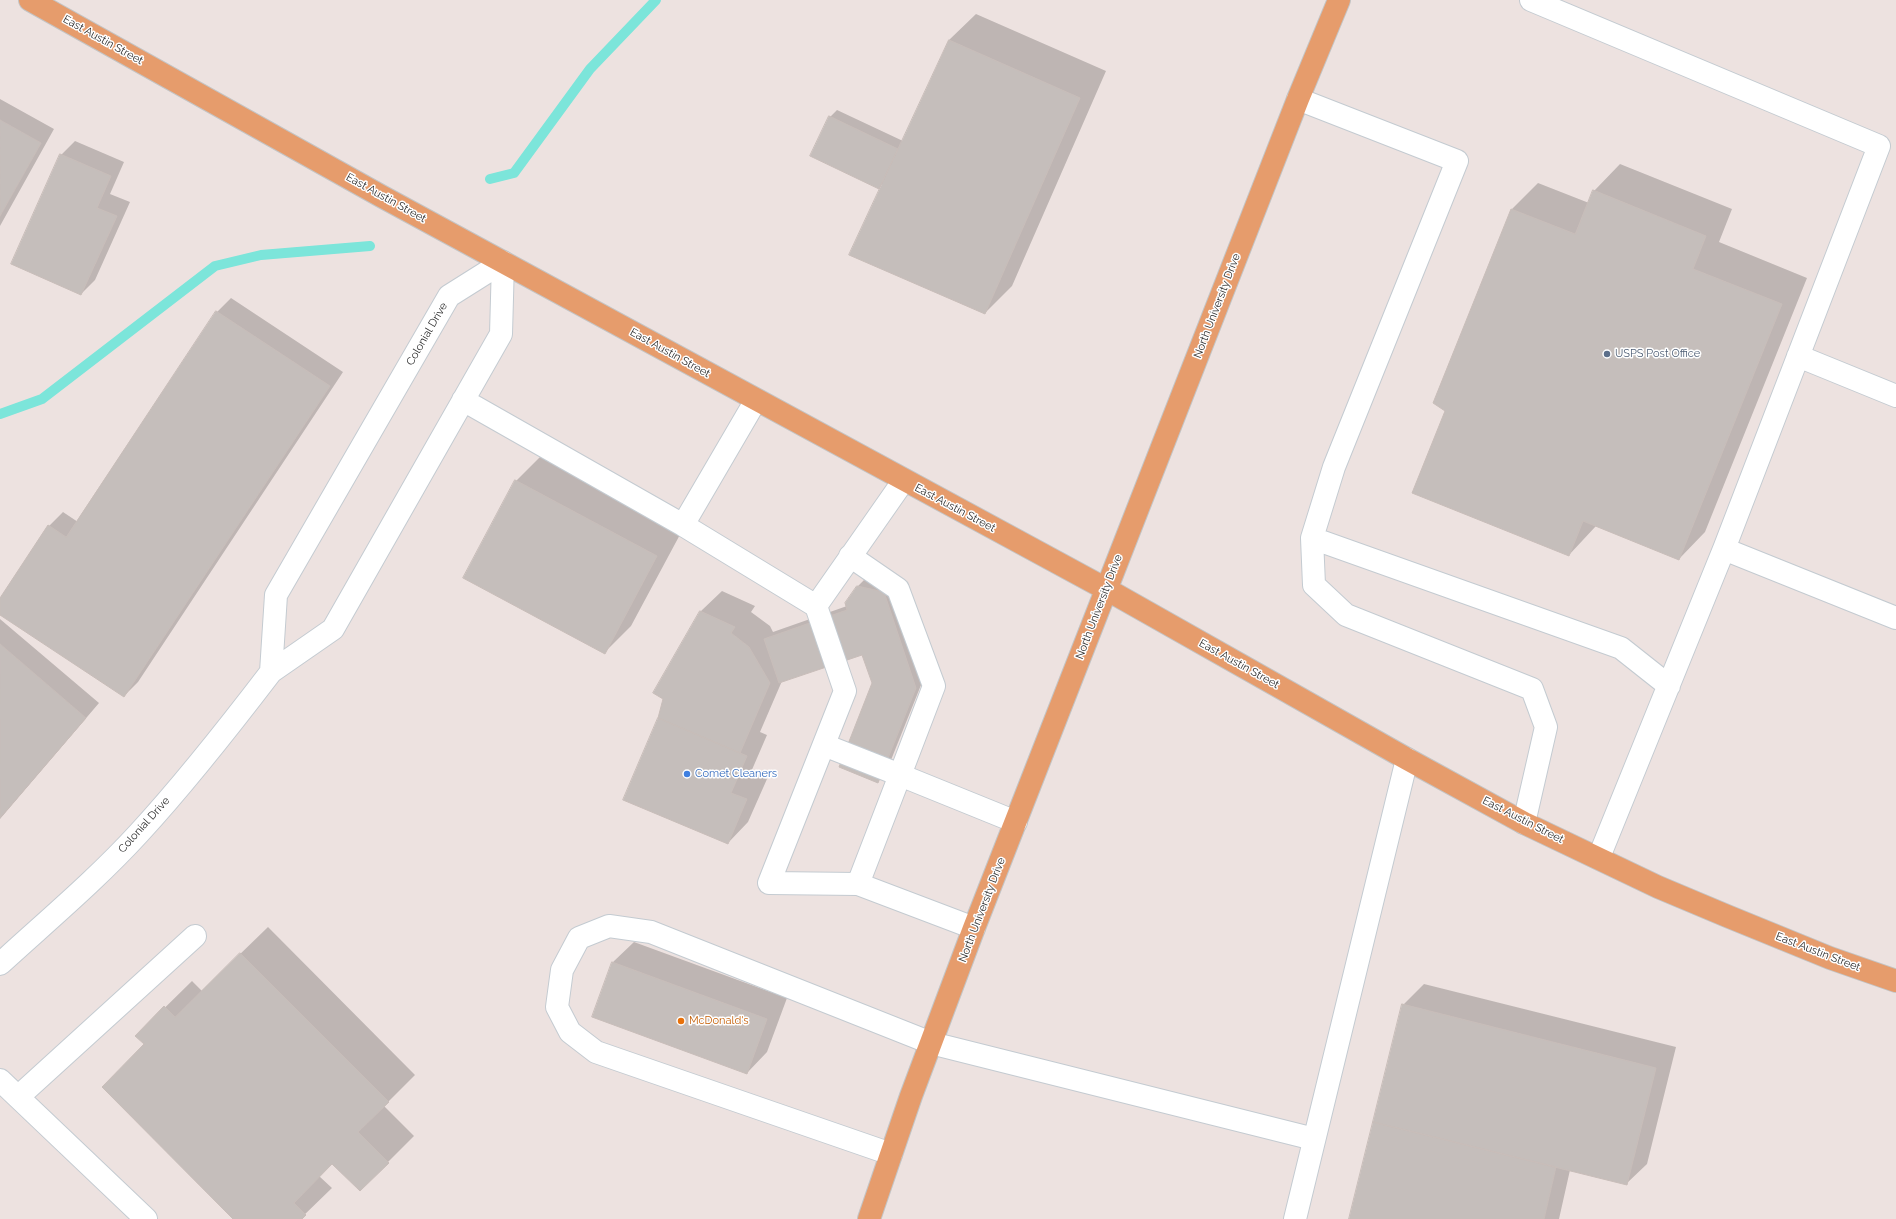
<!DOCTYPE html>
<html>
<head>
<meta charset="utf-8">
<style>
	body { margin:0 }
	canvas { display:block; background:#ede2e0 }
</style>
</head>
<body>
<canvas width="1896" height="1219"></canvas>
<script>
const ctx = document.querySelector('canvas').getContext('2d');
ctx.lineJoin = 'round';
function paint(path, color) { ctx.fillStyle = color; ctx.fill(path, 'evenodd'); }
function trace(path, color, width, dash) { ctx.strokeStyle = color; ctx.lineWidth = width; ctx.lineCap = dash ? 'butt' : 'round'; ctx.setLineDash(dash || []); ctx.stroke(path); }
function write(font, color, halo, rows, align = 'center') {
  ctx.font = font + ' Raleway,sans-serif'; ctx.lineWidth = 3; ctx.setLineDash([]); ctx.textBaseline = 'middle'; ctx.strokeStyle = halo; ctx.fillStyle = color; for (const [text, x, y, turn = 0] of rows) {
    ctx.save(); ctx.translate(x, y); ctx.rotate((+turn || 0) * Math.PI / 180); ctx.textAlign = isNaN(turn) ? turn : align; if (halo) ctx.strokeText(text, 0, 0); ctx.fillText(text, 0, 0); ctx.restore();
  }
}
paint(new Path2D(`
	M976,14L1106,71L1012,286L985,313L882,184L879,188L830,117L837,110L903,141L949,40Z
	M0,99L54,129L0,226Z
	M75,141L124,162L110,194L130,202L95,280L81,294L61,155Z
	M1620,164L1732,209L1719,242L1807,278L1705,532L1679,559L1596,526L1569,555L1446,411L1512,209L1538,183L1589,203L1594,191Z
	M231,298L343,372L138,682L124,696L0,614V600L49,526L63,512L78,522L217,312Z
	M543,454L683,529L631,626L605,652L516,481Z
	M864,580L891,586L923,680L885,775L878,781L873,683L862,653L782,681L760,732L767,735L751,772L767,779L748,822L728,843L625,799L659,718L664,698L654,693L701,611L722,591L755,606L751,612L770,626L773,632L847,606L857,587Z
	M0,619L99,703L0,819Z
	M268,927L415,1075L384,1106L414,1136L360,1190L332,1163L319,1176L332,1188L300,1219H234L145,1044L136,1036L192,981L202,991Z
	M634,942L787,998L767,1052L747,1073L594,1016L613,962Z
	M1424,984L1676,1047L1647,1164L1626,1184L1570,1170L1559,1219H1350L1403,1005Z`), '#0003');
trace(new Path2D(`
	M490,179L514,173L590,69L656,0
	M0,414L42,399L215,266L261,255L370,246`), '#7ce5da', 10);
const building = new Path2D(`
	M949,40L1080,98L985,314L849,255Z
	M829,116L898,149L879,189L810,156Z
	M0,120L41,143L0,216Z
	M60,154L111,176L97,208L117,216L81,295L11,264Z
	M1593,190L1706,236L1693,269L1782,304L1679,560L1583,521L1569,556L1412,493L1445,411L1433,403L1511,209L1575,234Z
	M216,311L330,386L124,697L0,615V598L48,525L66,537Z
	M515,480L657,556L605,654L463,578Z
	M857,586L884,592L916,688L878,783L839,767L872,683L862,655L779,683L764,639L847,610L845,603Z
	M700,611L735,627L731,633L749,647L770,683L740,753L658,718L663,699L653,693Z
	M0,644L86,718L0,818Z
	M658,718L747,756L731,793L747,799L728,844L623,800Z
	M240,953L389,1102L358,1132L389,1163L360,1191L332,1164L294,1203L306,1215L302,1219H233L102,1087L144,1044L135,1036L164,1006L175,1017Z
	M612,962L767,1019L747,1074L592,1017Z
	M1402,1004L1656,1068L1627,1185L1373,1122Z
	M1373,1122L1556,1167L1544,1219H1349Z`);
paint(building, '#c5bebb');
trace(building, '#c8bdb9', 1);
const minor = new Path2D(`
	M1531,0L1879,146L1724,549L1896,618
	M1298,99L1457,161L1334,467L1312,538L1621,648L1669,686
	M503,262L501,334L333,629L271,672L276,595L449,296Z
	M1798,356L1896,396
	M463,400L683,525L816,606L904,480
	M683,525L756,400
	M1312,538L1314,585L1346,615L1532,689L1546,727L1524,823
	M816,606L845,691L769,883L858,884
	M824,745L900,775L934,686L898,589L850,556
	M1599,857L1724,549
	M974,928L858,884L900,775L1016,822
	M0,964C47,921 96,880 139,833C186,782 229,727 271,672
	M0,1080L146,1219
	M18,1097L195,936
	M891,1154L596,1052L570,1032L557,1007L562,970L579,938L609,926L651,932L931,1043L1314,1139
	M1295,1219L1407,759`);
const major = new Path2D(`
	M30,0L381,196L1106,589L1407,759L1524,823L1658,887L1727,916L1830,958L1896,981
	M869,1219L911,1096L974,928L1298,99L1339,0`);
trace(minor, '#c4cbd1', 24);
trace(major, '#c4c4c4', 24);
trace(minor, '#fff', 22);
trace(major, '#e69c6c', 22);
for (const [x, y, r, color] of [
	[1607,354,4,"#5c6f8a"],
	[687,774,4,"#3f7fe0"],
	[681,1021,4,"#e8710a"]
]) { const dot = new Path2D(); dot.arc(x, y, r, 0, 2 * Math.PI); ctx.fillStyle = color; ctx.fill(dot); trace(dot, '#fff', 1.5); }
write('11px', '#2c2c2c', '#fff', [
	["East Austin Street",103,40,29],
	["East Austin Street",386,198,29],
	["North University Drive",1217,306,-69],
	["Colonial Drive",427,334,-60],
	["East Austin Street",670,353,29],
	["East Austin Street",955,508,28],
	["North University Drive",1099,607,-69],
	["East Austin Street",1239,664,29],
	["East Austin Street",1523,820,27],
	["Colonial Drive",144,825,-48],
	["North University Drive",982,910,-69],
	["East Austin Street",1818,952,21]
]);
write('11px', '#4e5e75', '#fff', [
	["USPS Post Office",1615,354]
], 'left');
write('11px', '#366cbe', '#fff', [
	["Comet Cleaners",695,774]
], 'left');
write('11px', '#c56008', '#fff', [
	["McDonald's",689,1021]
], 'left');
</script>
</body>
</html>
